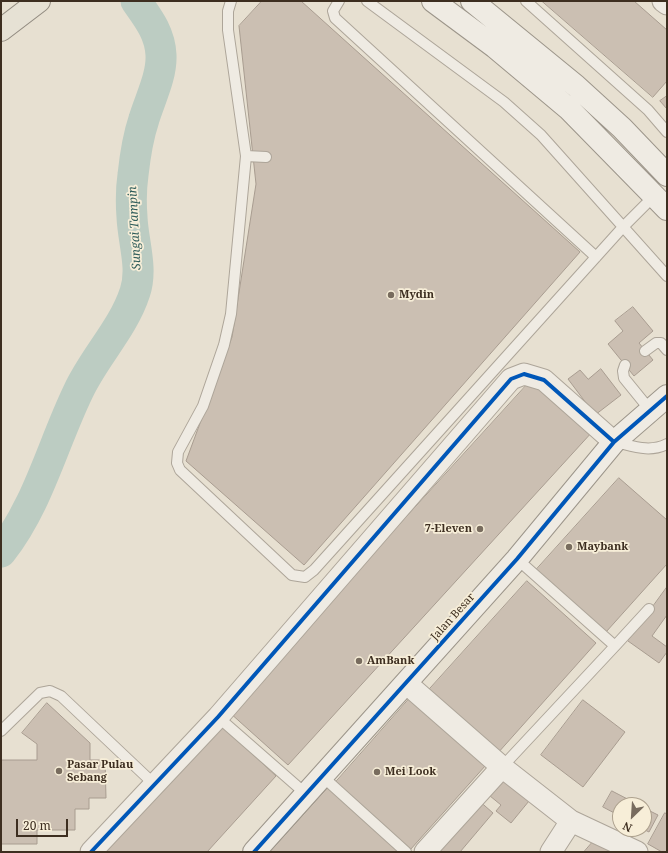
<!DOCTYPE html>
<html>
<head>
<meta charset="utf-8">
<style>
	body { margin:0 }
	#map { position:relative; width:668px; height:853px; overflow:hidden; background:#e7e0d1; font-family:"Noto Serif",serif }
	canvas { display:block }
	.frame { position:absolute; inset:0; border:2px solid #3d2e20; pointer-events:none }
	.north { position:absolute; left:612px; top:797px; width:40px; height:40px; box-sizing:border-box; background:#f7eed8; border:1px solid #ada18e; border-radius:50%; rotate:205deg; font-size:11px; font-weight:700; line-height:16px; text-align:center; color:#3d2e20 }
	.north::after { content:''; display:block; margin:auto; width:14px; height:18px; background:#786c5e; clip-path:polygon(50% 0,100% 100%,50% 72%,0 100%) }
	.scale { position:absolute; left:16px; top:819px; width:52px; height:18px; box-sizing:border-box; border:2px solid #3d2e20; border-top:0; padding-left:5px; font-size:12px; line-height:14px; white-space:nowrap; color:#3d2e20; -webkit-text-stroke:3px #f7eed8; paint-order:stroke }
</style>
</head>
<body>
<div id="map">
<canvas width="668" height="853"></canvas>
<div class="frame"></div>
<div class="north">N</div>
<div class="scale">20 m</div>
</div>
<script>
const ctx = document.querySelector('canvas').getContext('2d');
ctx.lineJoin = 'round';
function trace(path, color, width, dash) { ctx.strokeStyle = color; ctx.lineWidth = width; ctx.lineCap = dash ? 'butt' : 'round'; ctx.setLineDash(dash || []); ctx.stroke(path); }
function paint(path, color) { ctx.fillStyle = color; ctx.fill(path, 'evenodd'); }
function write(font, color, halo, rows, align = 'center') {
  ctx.font = font + ' "Noto Serif",serif'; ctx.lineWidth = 3.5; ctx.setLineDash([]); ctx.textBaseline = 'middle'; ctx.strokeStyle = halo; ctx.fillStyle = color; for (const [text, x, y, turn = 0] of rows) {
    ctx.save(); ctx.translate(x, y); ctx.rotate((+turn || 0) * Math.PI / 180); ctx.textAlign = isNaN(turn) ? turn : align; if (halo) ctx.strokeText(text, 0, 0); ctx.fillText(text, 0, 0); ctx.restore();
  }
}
trace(new Path2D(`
	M1,552C38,505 52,446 78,392C94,357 123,329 135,292C143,268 133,242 132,217C131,204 131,189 133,175C135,156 138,137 144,119C150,99 162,76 161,55C160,33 148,18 136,1`), '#bcccc2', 31);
const building = new Path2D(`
	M262,1H301L580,252L304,565L186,461L232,337L256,184L239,26Z
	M542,1H634L667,30V81L653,97Z
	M667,96V109L660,101Z
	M633,307L653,331L639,343L653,360L634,376L608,344L623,331L615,321Z
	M601,369L621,395L595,415L568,379L580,370L588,379Z
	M534,377L593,431L288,765L229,712Z
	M619,478L667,520V564L606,632L536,570Z
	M527,581L596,643L497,754L427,692Z
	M667,587V615L652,636L667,647V652L659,663L628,641Z
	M410,698L486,765L410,850L335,783Z
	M583,700L625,732L583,787L541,755Z
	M47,703L90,743V760H105L106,798H89V809H75V830H37V844H1V760H37V744L22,733Z
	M218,722L276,776L207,852H99Z
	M498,775L529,801L511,823L496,811L501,805L484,791Z
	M328,788L400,852H270Z
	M612,791L639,805H620V816L603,807Z
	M477,799L493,813L460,852H432Z
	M644,808L658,815L649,832L643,829Z
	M665,813L667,814V852H662L648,844Z
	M598,836L617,852H584Z`);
paint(building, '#cbbfb2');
trace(building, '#a89c90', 1);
const lane = new Path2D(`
	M231,1L228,11V30L246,156L231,314L224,345L203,406L178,452L177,463L180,470L292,575L305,577L314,570L623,227L654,196
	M339,1L333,11L335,18L596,257
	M367,1L504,102L541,135L667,276
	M526,1L648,110L667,132
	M246,156L266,157
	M645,351L656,343H661L667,350
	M625,365L623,371L624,378L650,410
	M615,442C633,446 649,453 667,444
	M615,646L649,609
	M218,717L306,794
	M1,731L40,693L50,691L61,696L154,784
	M502,767L615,646L517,559
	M322,776L406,852`);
const street = new Path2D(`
	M663,1L667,4
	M406,683L502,767L571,821L637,852
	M91,852L218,717L511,379L524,374L544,380L614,442
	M425,852L502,767
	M551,852L571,821`);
const secondary = new Path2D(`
	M433,1L495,47L569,109L667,209
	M472,1L576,86L622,128L667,175
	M254,852L517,559L614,442L667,396`);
const primary = new Path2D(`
	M1,30L39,1`);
trace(lane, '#ada599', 12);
trace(street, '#ada599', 23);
trace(secondary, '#9c958a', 24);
trace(primary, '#928b80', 24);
trace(lane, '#efebe3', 10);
trace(street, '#efebe3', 21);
trace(secondary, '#efebe3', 22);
trace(primary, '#e6e1d4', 22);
trace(new Path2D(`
	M91,852L218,717L511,379L524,374L544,380L614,442
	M254,852L517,559L614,442L667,396`), '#0057b8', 4);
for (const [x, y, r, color] of [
	[391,295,4,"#786c5e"],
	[480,529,4,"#786c5e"],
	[569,547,4,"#786c5e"],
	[359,661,4,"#786c5e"],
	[59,771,4,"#786c5e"],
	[377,772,4,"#786c5e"]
]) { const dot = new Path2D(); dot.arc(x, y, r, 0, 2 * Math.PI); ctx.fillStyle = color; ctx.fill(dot); trace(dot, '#f7eed8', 1.5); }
write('bold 11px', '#3d2e20', '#f7eed8', [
	["Mydin",399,295],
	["7-Eleven",472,529,"right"],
	["Maybank",577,547],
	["AmBank",367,661],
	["Pasar Pulau",67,765],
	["Sebang",67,778],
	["Mei Look",385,772]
], 'left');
write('11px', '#3d2e20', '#f7eed8', [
	["Jalan Besar",453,617,-48]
]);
write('italic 12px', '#2f5d5a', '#f7eed8', [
	["Sungai Tampin",135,228,-93]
]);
</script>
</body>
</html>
